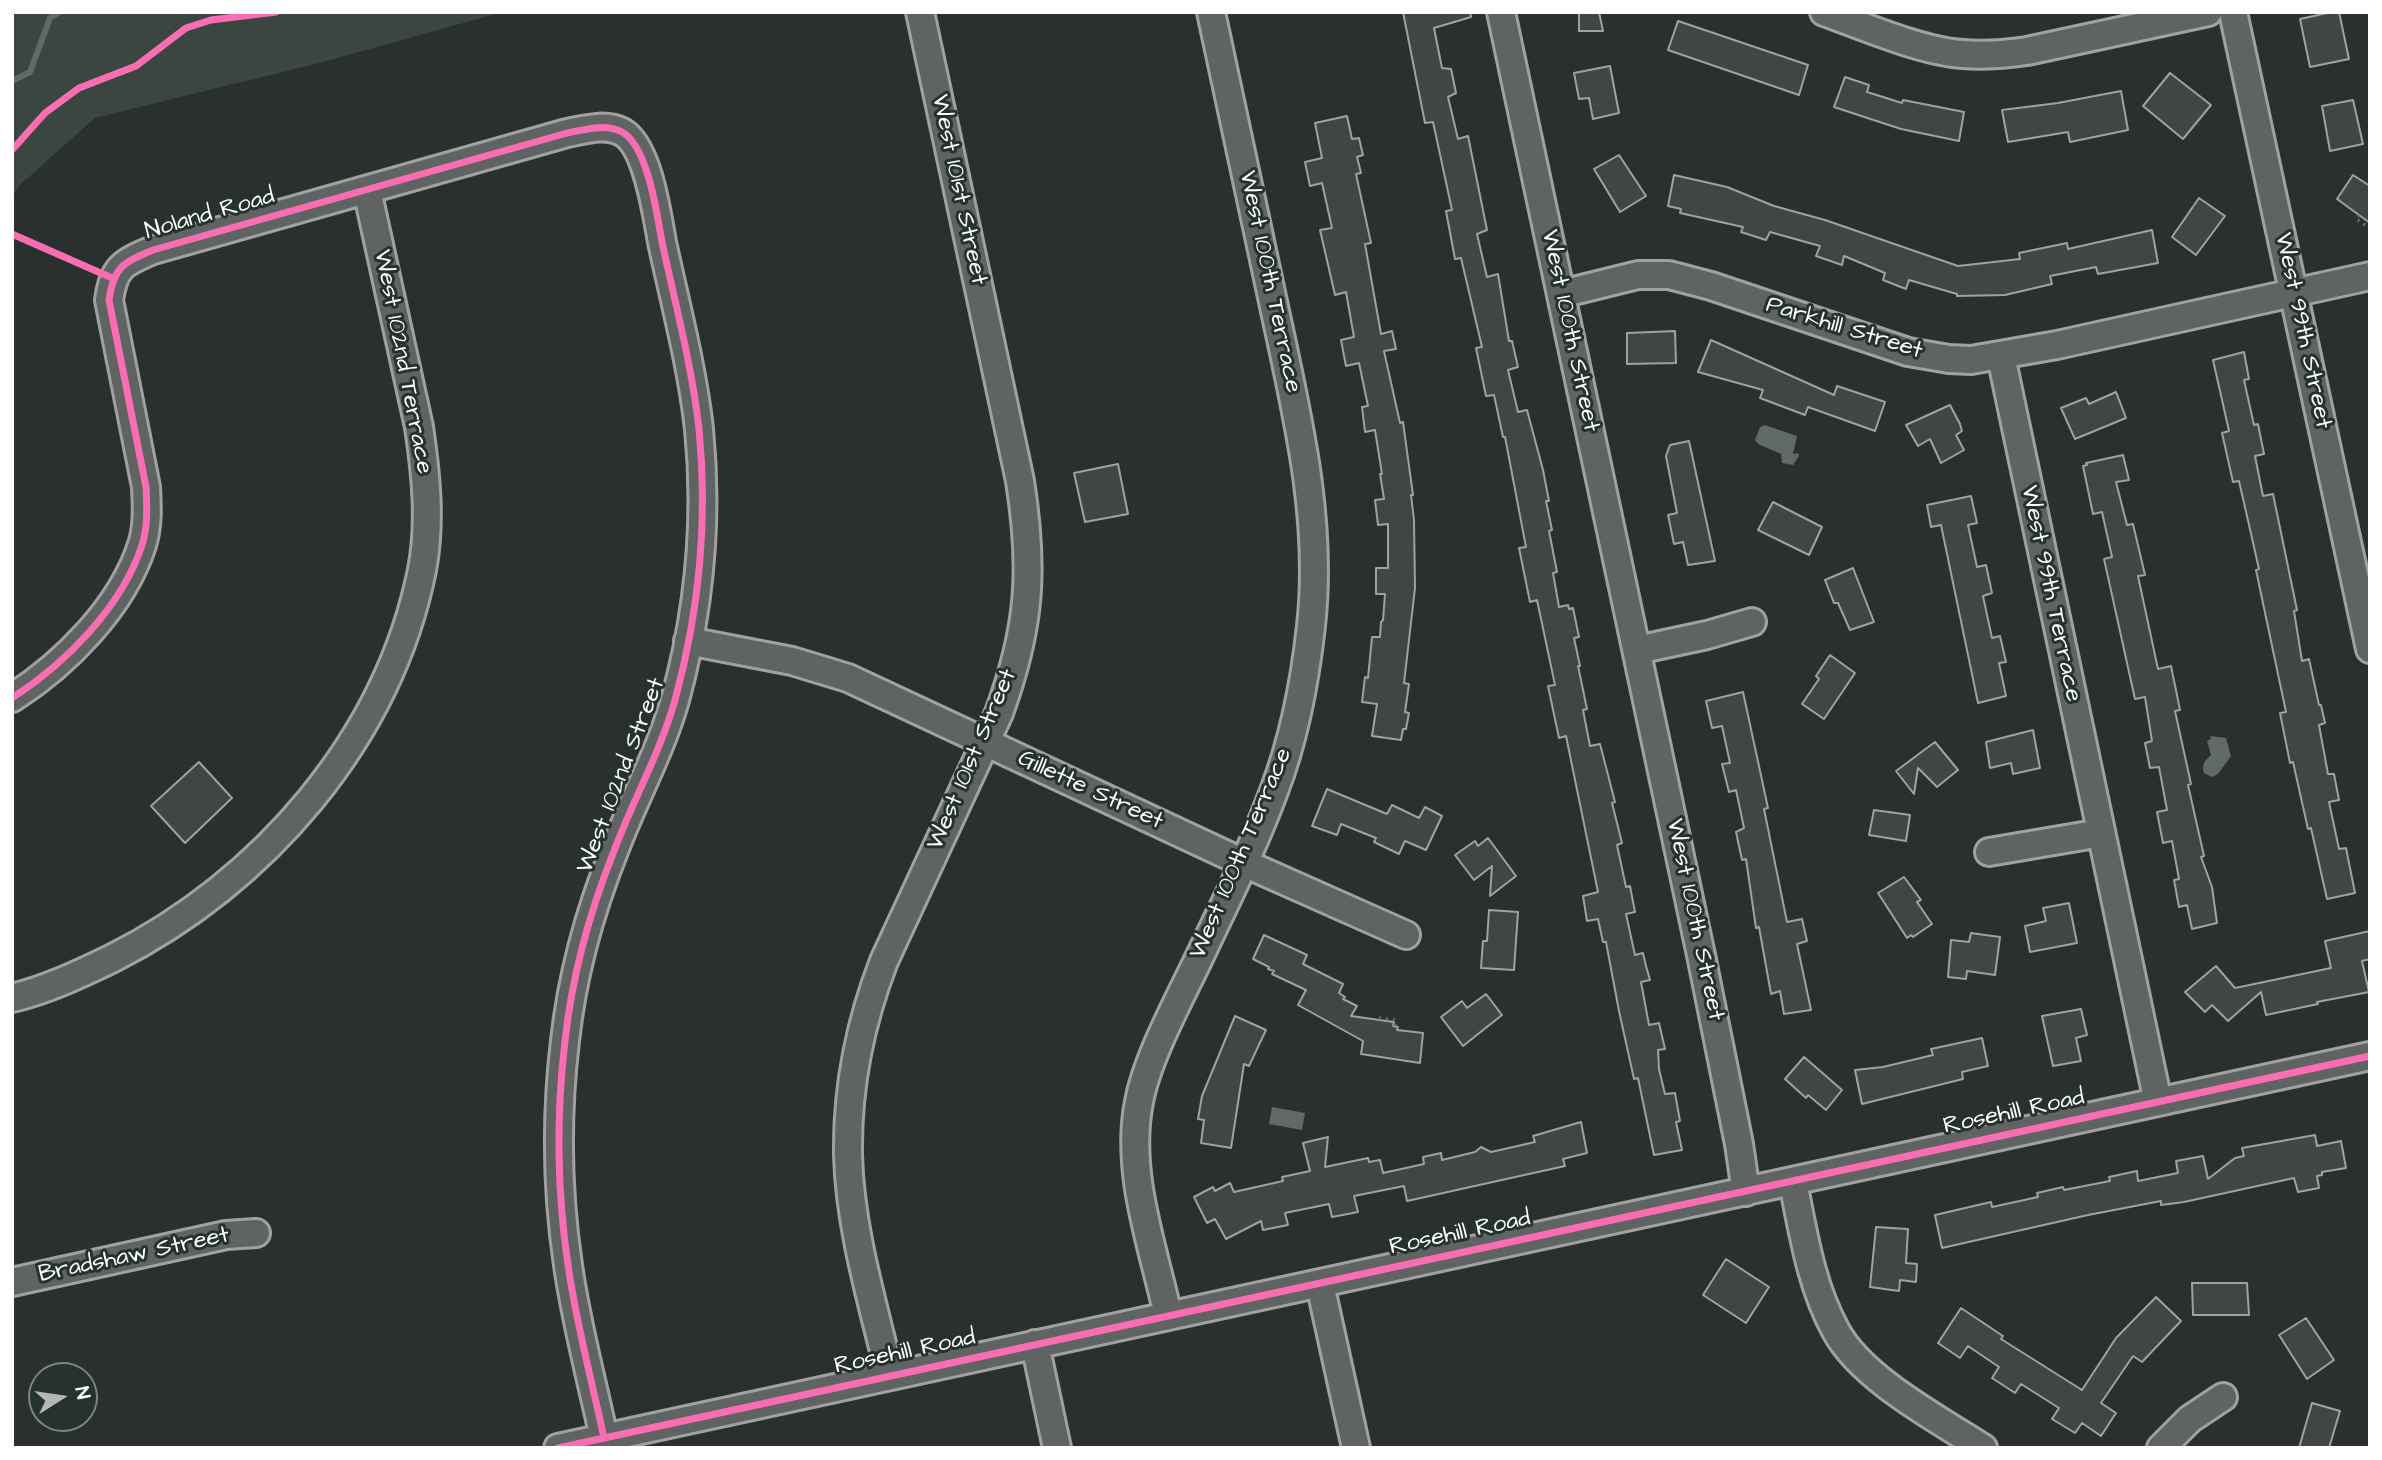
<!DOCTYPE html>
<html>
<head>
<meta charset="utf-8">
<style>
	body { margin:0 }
	#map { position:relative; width:2382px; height:1460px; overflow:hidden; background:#29302d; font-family:"Architects Daughter",sans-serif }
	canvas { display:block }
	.frame { position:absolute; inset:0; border:14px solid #fff; pointer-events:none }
	.north { position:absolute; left:28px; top:1362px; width:70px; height:70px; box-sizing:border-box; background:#26332d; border:2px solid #7d8581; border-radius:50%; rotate:78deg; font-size:19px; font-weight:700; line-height:28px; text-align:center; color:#fff }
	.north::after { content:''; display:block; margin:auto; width:24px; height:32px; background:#b4b7b6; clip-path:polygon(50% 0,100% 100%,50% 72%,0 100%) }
</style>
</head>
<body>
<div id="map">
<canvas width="2382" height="1460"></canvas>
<div class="frame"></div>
<div class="north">N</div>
</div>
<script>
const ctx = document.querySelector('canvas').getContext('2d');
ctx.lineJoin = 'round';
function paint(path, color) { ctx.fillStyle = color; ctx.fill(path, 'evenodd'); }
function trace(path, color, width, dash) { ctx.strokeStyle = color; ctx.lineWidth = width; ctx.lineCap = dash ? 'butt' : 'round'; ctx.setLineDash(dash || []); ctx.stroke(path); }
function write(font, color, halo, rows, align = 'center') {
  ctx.font = font + ' "Architects Daughter",sans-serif'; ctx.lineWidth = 6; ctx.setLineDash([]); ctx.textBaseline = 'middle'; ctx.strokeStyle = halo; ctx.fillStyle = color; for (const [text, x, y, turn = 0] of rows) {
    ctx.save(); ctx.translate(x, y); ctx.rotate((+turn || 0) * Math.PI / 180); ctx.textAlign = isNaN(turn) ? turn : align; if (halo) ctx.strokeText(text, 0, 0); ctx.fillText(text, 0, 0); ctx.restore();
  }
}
paint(new Path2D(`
	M12,12H503L323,62L95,118L21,184L12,196Z`), '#3b4641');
paint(new Path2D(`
	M1765,425L1797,436L1793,454L1798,453L1799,456L1793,465L1782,463L1781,454L1758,444L1755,440L1760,427Z
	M2210,736L2226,738L2231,756L2218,774L2212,777L2204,773C2201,764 2205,761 2211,755L2207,741L2211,739Z
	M1272,1107L1305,1113L1302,1130L1269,1124Z`), '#616a66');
trace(new Path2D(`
	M12,81L30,72L50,18L59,12`), '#616a66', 6);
const building = new Path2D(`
	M1403,12H1470L1471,17L1434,28L1442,68L1451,69L1456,93L1448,97L1458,139L1468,136L1487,230L1477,234L1487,277L1498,274L1509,341H1512L1518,367L1508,370L1518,412L1527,410L1543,470L1549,501H1546L1552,530L1549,531L1557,572L1553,573L1559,607L1568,605L1569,609L1573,608L1579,637L1574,638L1580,666H1578L1587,709L1583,710L1590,746L1600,744L1615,802L1612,803L1622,843L1617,845L1626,887L1630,886L1635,912L1626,914L1635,955L1643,953L1646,966L1650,980L1641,982L1649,1025L1659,1023L1665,1049L1658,1050L1659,1069L1665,1094L1675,1093L1680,1121L1676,1122L1682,1150L1654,1155L1638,1078L1634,1079L1619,1011L1606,942H1603L1598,919L1587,921L1583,896L1598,892L1566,736L1559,738L1548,686L1555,685L1537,600L1530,602L1519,548L1526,547L1505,437H1503L1494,395L1486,396L1476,348L1482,347L1461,258L1455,259L1446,211L1452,210L1433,122L1425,123Z
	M1579,12H1599L1603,31H1579Z
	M2332,12H2339L2349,59L2310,67L2300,19Z
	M1678,21L1808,65L1799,95L1668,50Z
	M1610,66L1619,113L1593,119L1589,98L1579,99L1574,73Z
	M2170,73L2211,105L2183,139L2143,106Z
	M1845,77L1869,85L1867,92L1902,103L1903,100L1964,112L1959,141L1901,129L1834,107Z
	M2121,91L2128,130L2070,142L2068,132L2008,142L2002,110L2058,103Z
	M2353,100L2363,144L2330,151L2322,106Z
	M1347,116L1352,139L1359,138L1363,155L1357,157L1361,173L1356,174L1371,243L1365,244L1381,334L1392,331L1396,349L1384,351L1400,423L1403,422L1413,495H1411L1414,520L1415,588L1404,683L1409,684L1405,712L1409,713L1406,729H1403L1401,740L1372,736L1377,704L1362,702L1365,677L1368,678L1372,637H1380L1381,622L1383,620L1385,594H1376V568H1388V524L1378,525L1375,500L1384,499L1380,474H1382L1375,430L1365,432L1362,407L1368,406L1359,363L1346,366L1341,340L1354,337L1346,292L1335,295L1320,230L1332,228L1322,183L1310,186L1305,162L1322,158L1315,123Z
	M1619,155L1646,196L1620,212L1594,169Z
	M1674,175L1727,187L1774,206L1825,220L1958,266L2020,259L2019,253L2067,243L2068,249L2152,230L2158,263L2098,274L2096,267L2050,276L2052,284L2005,295L1957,296V294L1909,280L1906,289L1883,280L1885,273L1844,256L1842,265L1816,256L1820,246L1770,232L1766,240L1741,232L1743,227L1680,213L1681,209L1668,206Z
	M2353,175L2370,186V223L2337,199Z
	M2199,198L2225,216L2196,255L2172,237Z
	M1675,331L1676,363L1627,364V333Z
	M1711,340L1834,395L1837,386L1885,402L1875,431L1808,407L1805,415L1760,398L1763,390L1698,372Z
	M2244,352L2249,379L2244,380L2254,425L2258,424L2264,454L2255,456L2263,496L2273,494L2297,610L2294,611L2302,661L2309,659L2319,705H2321L2325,723L2319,725L2328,774H2334L2339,800L2329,802L2339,849L2346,848L2355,893L2327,899L2311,828L2308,829L2293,762L2290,763L2280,713L2286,712L2256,570L2259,569L2239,481L2233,482L2222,433L2229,431L2213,360Z
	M2116,392L2126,418L2075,439L2061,408L2086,398L2089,404Z
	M1950,405L1960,424L1962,431L1956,435L1964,450L1941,463L1930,439L1918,446L1906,425Z
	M1689,441L1715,561L1688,565L1683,542L1674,544L1668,515L1677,513L1666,456L1670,445Z
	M2123,455L2129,480L2116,482L2127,525L2133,524L2145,575L2138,576L2158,669L2171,666L2180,710L2175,711L2191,784L2188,785L2204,856L2201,857L2212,887L2217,923L2192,929L2187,905L2179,907L2174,880L2179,879L2172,841L2163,843L2157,812L2167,810L2159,767L2150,768L2145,743L2152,741L2145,697L2135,699L2104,559L2112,557L2102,512L2093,514L2083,466L2087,465L2086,463Z
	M1118,464L1128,514L1085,522L1074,473Z
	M1971,496L1977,523L1968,525L1977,567L1986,565L1992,593L1983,596L1992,638L2000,636L2006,662L1999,663L2006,696L1978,703L1941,525L1931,527L1927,505Z
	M1773,502L1822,527L1809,555L1758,530Z
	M1853,568L1874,622L1850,630L1838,603H1834L1825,580Z
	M1830,655L1855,673L1824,719L1802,704L1819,679L1816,676Z
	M1743,692L1768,808L1764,809L1787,922L1802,919L1807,941L1797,944L1811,1010L1784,1014L1780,991L1771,994L1759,927L1756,928L1746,859L1742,860L1736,832L1744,828L1736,790L1729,792L1722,764L1730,763L1722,726L1712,728L1706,701Z
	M2033,730L2040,768L2013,774L2011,763L1990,768L1986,742Z
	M1935,742L1958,770L1937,787L1918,768L1914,794L1896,771Z
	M199,762L232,798L185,843L151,806Z
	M1327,789L1387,814L1392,805L1419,818L1425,807L1442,816L1426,850L1405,841L1399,854L1374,842L1376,838L1341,824L1337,835L1312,826Z
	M1874,810L1910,815L1906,841L1869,835Z
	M1488,838L1516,876L1490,896L1492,866L1474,880L1455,855L1475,841L1478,846Z
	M1904,877L1921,900L1917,902L1932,924L1913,937L1911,935L1907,938L1878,893Z
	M2069,903L2077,943L2030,952L2025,926L2046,921L2043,908Z
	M1489,910L1518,912L1514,970L1481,968L1483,941H1487Z
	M2370,931V959L2362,961L2369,992L2317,1002L2318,1004L2266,1015L2261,992L2228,1021L2212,1005L2205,1012L2185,992L2216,966L2235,988L2331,968L2325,941Z
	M1971,933L2000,937L1995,975L1967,971L1966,979L1948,977L1951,940L1969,942Z
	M1264,935L1307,955L1303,964L1343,984L1339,993L1345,997L1343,999L1357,1006L1351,1016L1394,1022L1393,1026L1398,1027L1397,1030L1423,1033L1420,1063L1361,1054L1363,1041L1298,1005L1306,990L1272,974L1274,971L1268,969L1269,967L1253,959Z
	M1486,994L1502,1015L1463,1046L1441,1017L1462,1001L1467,1008Z
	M2081,1009L2087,1035L2076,1038L2081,1061L2053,1066L2042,1016Z
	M1235,1016L1266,1030L1249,1066L1244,1064L1231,1148L1201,1143L1204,1120L1198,1119L1202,1096Z
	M1982,1038L1988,1066L1962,1072L1963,1079L1862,1104L1855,1070L1883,1067L1933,1055L1931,1049Z
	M1804,1057L1842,1090L1826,1110L1808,1095L1806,1098L1785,1079Z
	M1581,1122L1587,1153L1563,1159L1565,1166L1407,1201L1404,1186L1354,1196L1358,1212L1332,1217L1329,1204L1285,1213L1288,1225L1263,1230L1261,1221L1226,1239L1215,1219L1207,1223L1194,1197L1213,1187L1215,1191L1230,1183L1234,1192L1283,1181L1282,1177L1310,1171L1303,1143L1328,1137L1325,1167L1368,1158L1369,1162L1380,1160L1383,1173L1424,1164L1423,1157L1441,1153L1442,1160L1475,1152L1481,1147L1491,1152L1535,1142L1533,1136Z
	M2315,1135L2317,1146L2341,1141L2346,1168L2322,1172V1175L2317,1176L2319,1188L2298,1192L2294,1178L2184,1202L2161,1205V1201L2088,1215L1942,1248L1935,1215L1991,1202L1992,1207L2038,1197L2037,1193L2063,1187L2064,1190L2110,1181L2109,1177L2137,1171L2138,1181L2178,1173L2176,1161L2203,1156L2208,1179L2235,1158L2244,1156L2242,1148Z
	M1876,1227L1908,1229L1906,1263L1917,1264L1916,1282L1900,1280L1899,1291L1870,1287Z
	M1726,1259L1769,1287L1746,1323L1703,1295Z
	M2192,1283H2247L2249,1315H2193Z
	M2156,1297L2181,1321L2142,1362L2133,1356L2101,1403L2116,1413L2101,1436L2082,1423L2075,1433L2052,1419L2059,1408L2021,1384L2015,1393L1992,1378L1999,1367L1968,1346L1960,1358L1938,1343L1961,1308L2003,1336L2001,1339L2082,1390L2116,1338Z
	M2306,1318L2334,1360L2307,1379L2279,1335Z
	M2312,1403L2340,1411L2329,1448H2299Z`);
paint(building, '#414644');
trace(building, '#9fa2a0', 2);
const minor = new Path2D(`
	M1501,12L1701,955L1739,1144L1746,1192
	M1824,12C1863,26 1923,52 1963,54C1985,56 2006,54 2027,51L2208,12
	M2233,12L2370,649
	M1561,294L1638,275H1669L1711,286L1908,352L1949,359L1971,360L2057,345L2370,276
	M2001,356L2158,1102
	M688,641L792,661L848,678L1244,863L1406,935
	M1637,650L1707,635L1752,622
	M12,698C65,664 122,607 142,545C148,526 147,507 146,487L109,300C114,267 122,263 153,250L567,133C584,130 605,123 622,132C648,146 657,215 662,242C675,303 692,366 699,429C708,520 699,612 675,700C660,753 633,800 614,851C590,911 572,976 565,1041C556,1116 557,1191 568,1265C576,1323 592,1381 604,1438
	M1989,852L2101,833
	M12,998C46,990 80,974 111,959C263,883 388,739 422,570C431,523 426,474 419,427L367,190
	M1793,1182C1803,1232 1811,1286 1836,1331C1862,1379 1938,1419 1983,1448
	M12,1282L226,1235L256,1233
	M1320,1284L1356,1448
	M1168,1315C1153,1247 1125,1172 1139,1102C1147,1058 1179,1000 1199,958C1225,903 1253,848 1274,791C1294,739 1305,681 1311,626C1323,519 1297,414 1275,311C1254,211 1232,112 1211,12
	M1035,1344L1057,1448
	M890,1376C873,1304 850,1230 848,1155C847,1087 860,1023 884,961L999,713C1030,628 1034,570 1020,481L920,12
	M558,1448L2370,1056
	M2161,1448L2190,1419L2223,1397`);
trace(minor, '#9fa2a0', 32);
trace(new Path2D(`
	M2359,215L2356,219L2370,228
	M1379,1018L1396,1020L1395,1027`), '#686c69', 3.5, [2, 5]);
trace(minor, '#5f6362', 26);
trace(new Path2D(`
	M12,150L45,113L79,88L136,66L186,28L211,20L276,12
	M12,234L112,278
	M12,698C65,664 122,607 142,545C148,526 147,507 146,487L109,300C114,267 122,263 153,250L567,133C584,130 605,123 622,132C648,146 657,215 662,242C675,303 692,366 699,429C708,520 699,612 675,700C660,753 633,800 614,851C590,911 572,976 565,1041C556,1116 557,1191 568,1265C576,1323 592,1381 604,1438
	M558,1448L2370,1056`), '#f96db3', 7);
write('24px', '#fff', '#26332d', [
	["West 101st Street",958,190,78],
	["Noland Road",210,215,-16],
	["West 100th Terrace",1269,282,78],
	["Parkhill Street",1844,329,17],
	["West 100th Street",1569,331,78],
	["West 99th Street",2302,331,78],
	["West 102nd Terrace",402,362,79],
	["West 99th Terrace",2050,594,78],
	["West 101st Street",973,760,-67],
	["West 102nd Street",622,776,-69],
	["Gillette Street",1090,791,25],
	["West 100th Terrace",1242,854,-67],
	["West 100th Street",1694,920,78],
	["Rosehill Road",2014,1113,-12],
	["Rosehill Road",1460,1234,-12],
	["Bradshaw Street",134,1256,-12],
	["Rosehill Road",905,1353,-12]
]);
</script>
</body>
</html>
